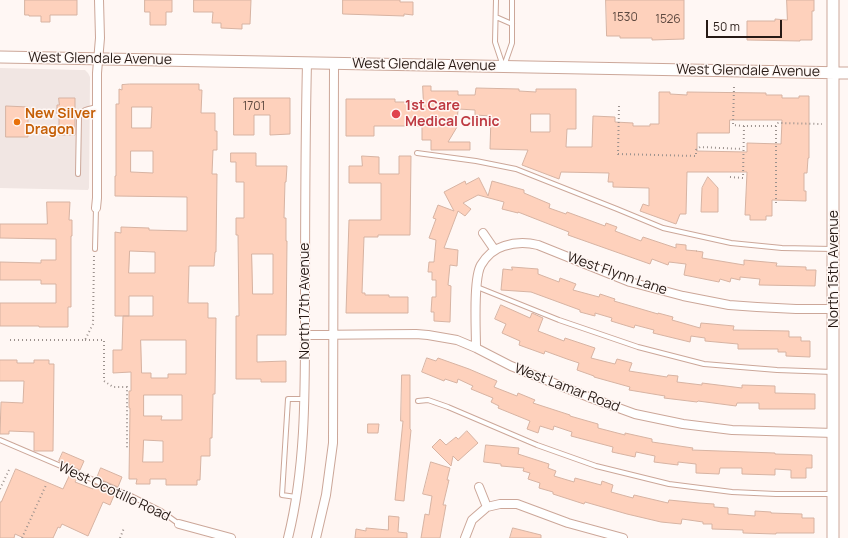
<!DOCTYPE html>
<html>
<head>
<meta charset="utf-8">
<style>
	body { margin:0 }
	#map { position:relative; width:848px; height:538px; overflow:hidden; background:#fff7f4; font-family:Manrope,sans-serif }
	canvas { display:block }
	.scale { position:absolute; left:706px; top:20px; width:76px; height:18px; box-sizing:border-box; border:2px solid #271a15; border-top:0; padding-left:5px; font-size:12px; line-height:14px; white-space:nowrap; color:#271a15; -webkit-text-stroke:3px #fff7f4; paint-order:stroke }
</style>
</head>
<body>
<div id="map">
<canvas width="848" height="538"></canvas>
<div class="scale">50 m</div>
</div>
<script>
const ctx = document.querySelector('canvas').getContext('2d');
ctx.lineJoin = 'round';
function paint(path, color) { ctx.fillStyle = color; ctx.fill(path, 'evenodd'); }
function trace(path, color, width, dash) { ctx.strokeStyle = color; ctx.lineWidth = width; ctx.lineCap = dash ? 'butt' : 'round'; ctx.setLineDash(dash || []); ctx.stroke(path); }
function write(font, color, halo, rows, align = 'center') {
  ctx.font = font + ' Manrope,sans-serif'; ctx.lineWidth = 3; ctx.setLineDash([]); ctx.textBaseline = 'middle'; ctx.strokeStyle = halo; ctx.fillStyle = color; for (const [text, x, y, turn = 0] of rows) {
    ctx.save(); ctx.translate(x, y); ctx.rotate((+turn || 0) * Math.PI / 180); ctx.textAlign = isNaN(turn) ? turn : align; if (halo) ctx.strokeText(text, 0, 0); ctx.fillText(text, 0, 0); ctx.restore();
  }
}
paint(new Path2D(`
	M0,68L80,70H85L88,73L90,77L89,188L88,190L0,188Z`), '#f1e6e3');
const building = new Path2D(`
	M25,0H77V15H50V22H41V16H29V15H25Z
	M145,0H172V12H166V25H150V12H145Z
	M194,0H251L250,24H242V29L221,28V23H212L213,12H194Z
	M343,0H400V2H413V15L404,14V16L343,14Z
	M606,0H684V39L652,40V38H620V36H607Z
	M787,0H814V11H812V40H800V41L747,40V21H775V19L787,20Z
	M130,84H199V90H202L201,113H215V131H217V150H213L212,174H217L216,252H215L214,266H189L188,303H208V318H216L215,394H213L212,438H210V456H201L200,480H197V485H166V479H150V484H136L137,479H129L130,408H129V391H131V372L113,373V350H122L123,316H153V296H129V316H115V232L121,233V227L149,228V230L187,231V197L115,196V176H116V104H119V89L122,90V85ZM132,107H152L151,128H132ZM131,151H153V173L131,172ZM130,251L155,252V273H129ZM141,340H186V374H168V378H151V373H142ZM144,395H182V420H161L162,416H144ZM144,440L163,441V462H143Z
	M423,86H431V91H458V95H475L476,88L519,89V91L536,92V89H576V129H567L566,147H592L593,116L615,117V122L633,123V126H650V124H659V92H670V94L687,95V92L766,93V95H782V98H799V96H809V158H808L807,173H804V191H806V201L772,200V216H766V220H750V215H745L747,172H687L686,214H680L676,224L640,211L643,204L649,206V188L613,187V182H608L609,173L561,172L559,179L522,165L528,150L490,149L491,116L475,115V110L458,109L457,127L448,142H470V150H431V140H422V126H374V136H346V99H395V102H423ZM531,114H550V132H531ZM730,120H782L781,144L747,143V152L697,151V133H729Z
	M59,98H75V135H59V114H57V105H59Z
	M234,98H290V134L270,135V115H254V135H234Z
	M6,106L28,107V137H6Z
	M231,153H256V166H287L286,182H285L284,218H286V241H287L286,335H257V362L286,361V382H261V379H236V316H239L238,235H236V218H244V182H236V162H231ZM252,254H273V294H253Z
	M362,156L379,157V174H399V156H411L410,235H378V237H364L362,293H365V295H389V297H408V313H346L349,220H381V183H349V166H362Z
	M708,177L718,188V212H701L702,188Z
	M479,178L488,196L492,181L524,190V193L550,204L549,208L566,214L567,212L605,226L606,223L617,227L615,231L641,241L643,237L676,248V244L686,245V250L697,251H696L703,252L702,258L744,265V260L777,263L776,266L806,267V270H816L815,286L759,285L760,279L740,277V280L731,278L730,282L720,279L719,282L684,275L686,264L669,262L668,265L652,259L650,264L568,235L569,232L518,212V213L502,209L504,202L478,195L463,203L471,209L465,216L458,211L444,248L458,250L457,266L450,265L448,285L451,286L450,322L434,321V312H431L432,297H436V280H432V272H428L429,262H434L436,240L429,238L436,219L433,218L438,205L454,211L444,192L465,181L466,184Z
	M47,202H70L69,220H72V236H71V307H68V327H39V326H0V303H56V284H41V280H0V262L41,263V260H56V239L0,238V224H47Z
	M512,267L538,269V274L559,282L560,278L576,284L573,290L599,297L600,294L615,299L614,301L658,314V313L673,317L672,320L700,328L701,323L734,326L733,330L789,331V337H801V341H810V357L786,356V352H778V349H738V344L705,341V338L691,336L690,342L653,333L654,330L635,325L634,328L611,321L612,318L595,313V316L580,312V310L531,292L501,290L503,269L512,270Z
	M501,305L530,318L532,313L543,318L538,331L564,341L565,338L595,348L591,358L615,364L617,359L632,363L629,371L667,377L668,375L678,376L677,382L702,385V383L742,388V385L775,386V393L815,394V409H759V403H737L736,406L698,401L697,402L664,398L665,396L629,390L630,387L594,377V376L577,370L579,363L567,359L545,351L544,354L519,345L520,341L502,333L506,324L495,319Z
	M427,358L436,361L438,358L469,369L497,381L494,387L517,396L518,393L535,400L533,403L570,415V416L598,424V428L625,435V433L652,439V442L693,448L692,450L775,453V454L812,455V468H806V478H791V470L775,469V475L742,474V468H720L719,474L696,473V464L678,462V465L654,462L655,456L636,452L635,457L612,452L613,447L571,436L572,432L554,426L553,430L540,426L538,433L527,429L530,421L498,408L499,406L491,402L493,398L471,389L473,386L458,379L457,383L445,379L444,381L422,372Z
	M0,360H17V363H34V360H49V364H54L53,451H34V432L9,431V434H0L1,402L23,403L24,381H0Z
	M402,375H410V429L411,430L404,501L395,500L403,421H401Z
	M368,424H379L378,433H368Z
	M467,431L478,443L458,461L453,456L451,466L432,447L440,439L446,445L456,437L458,439Z
	M486,445L519,448L518,454L549,464L548,468L556,471L554,476L574,482L575,478L601,485L602,481L613,485L611,492L633,498L634,495L668,503L669,500L699,503L714,504V507L728,508V514L755,516V511L771,512V513L802,514V518H814V533H776V534L743,533V530L712,529V524H703V522L682,519L681,524L661,522L627,514L585,502L584,504L553,494V492L539,488L540,483L528,479L530,473L523,471L524,468L501,466V464L484,462Z
	M63,452L84,461L80,470L73,467V466L59,461Z
	M431,462L450,468L447,480H449L443,505H446L440,538H421L425,514L429,515L432,496L423,494Z
	M101,468L122,477L118,487L97,478Z
	M16,469L63,489L70,474L78,477L75,482L93,489L95,484L115,493L110,505L103,502L88,536L62,524L60,528L58,527L53,538H24L15,534L14,538H0V502H1Z
	M389,516L399,517L398,532L407,533V538H355L356,529L366,531V528L388,530Z
	M513,528L541,535V538H510Z`);
paint(building, '#fed1bc');
trace(building, '#d7b3a2', 1);
const lane = new Path2D(`
	M496,0L495,42L503,66
	M496,17L512,24
	M504,66L512,43V0
	M417,153L476,161L516,169L617,209L663,228L731,243L782,248L832,249
	M78,174L79,117C84,108 88,109 97,107
	M95,249L96,208
	M477,287L559,320L638,347L704,364L777,370L833,372
	M418,401L428,400L448,407L537,445L596,466L669,484L732,492L776,494H831
	M0,440L131,496L161,511L179,524
	M296,497L282,495L288,399H304`);
const street = new Path2D(`
	M96,208L97,198V73L100,38L99,0
	M483,233L494,249
	M305,335L416,334L428,335L457,340L476,348L511,366L591,398L635,414L683,424L732,430L834,433
	M476,348C476,329 473,279 481,265C487,255 494,249 504,246C516,242 526,242 538,245L630,282L683,296L729,305L757,307L796,309H834
	M479,487L487,507
	M179,524L231,538
	M288,538C306,466 305,389 305,315C305,231 305,147 307,63
	M316,538L326,495L333,443L334,63
	M465,538L472,520L487,507L500,504H517L568,523L623,538`);
const secondary = new Path2D(`
	M833,0V538
	M0,57L848,73`);
trace(lane, '#cca799', 6);
trace(street, '#cca799', 10);
trace(secondary, '#cca799', 13);
trace(new Path2D(`
	M734,87L733,125L744,126
	M619,106L618,154L696,156V150L700,147L743,149
	M776,126V205
	M730,177L743,178L744,126H776L778,123L822,124
	M10,340H85L93,324L94,256
	M85,340H104V381L113,387H127V448
	M0,489L9,470
	M22,538L46,485
	M120,538L124,528`), '#9b918d', 2, [1, 3]);
trace(lane, '#fff', 4);
trace(street, '#fff', 8);
trace(secondary, '#fff', 11);
for (const [x, y, r, color] of [
	[396,114,5,"#e0444e"],
	[17,122,4,"#e8710a"]
]) { const dot = new Path2D(); dot.arc(x, y, r, 0, 2 * Math.PI); ctx.fillStyle = color; ctx.fill(dot); trace(dot, '#fff7f4', 1.5); }
write('12px', '#5d483f', null, [
	["1530",625,18],
	["1526",668,20],
	["1701",254,107]
]);
write('14px', '#271a15', '#fff7f4', [
	["West Glendale Avenue",100,59,1],
	["West Glendale Avenue",424,65,1],
	["West Glendale Avenue",748,71,1],
	["North 15th Avenue",834,269,-90],
	["West Flynn Lane",617,274,19],
	["North 17th Avenue",305,301,-90],
	["West Lamar Road",567,388,21],
	["West Ocotillo Road",114,492,25]
]);
write('bold 14px', '#be3a42', '#fff7f4', [
	["1st Care",405,106],
	["Medical Clinic",405,122]
], 'left');
write('bold 14px', '#c56008', '#fff7f4', [
	["New Silver",25,114],
	["Dragon",25,130]
], 'left');
</script>
</body>
</html>
